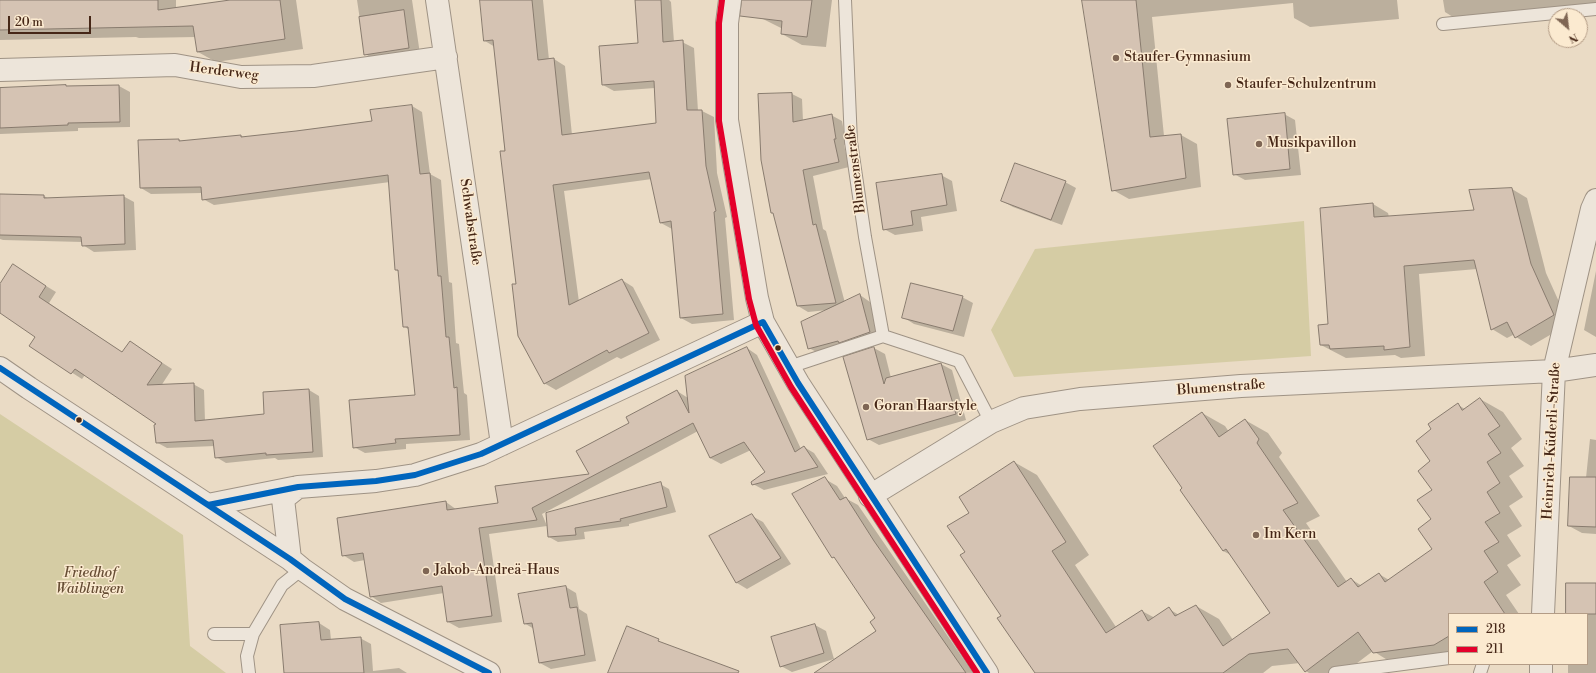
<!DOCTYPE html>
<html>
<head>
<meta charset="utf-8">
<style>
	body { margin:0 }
	#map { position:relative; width:1596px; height:673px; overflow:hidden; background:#eadbc5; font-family:"Libre Bodoni",serif }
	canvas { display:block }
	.legend { position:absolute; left:1448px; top:613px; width:140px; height:52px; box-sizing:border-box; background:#fbead0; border:1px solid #b39c86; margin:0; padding:5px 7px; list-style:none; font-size:12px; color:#462717 }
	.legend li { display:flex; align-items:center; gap:8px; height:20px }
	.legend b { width:20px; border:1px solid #b39c86 }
	.north { position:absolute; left:1548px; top:8px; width:40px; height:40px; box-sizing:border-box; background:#fbead0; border:1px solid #b39c86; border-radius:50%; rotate:152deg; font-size:11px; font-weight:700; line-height:16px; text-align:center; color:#462717 }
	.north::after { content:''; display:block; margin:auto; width:14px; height:18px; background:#7f6654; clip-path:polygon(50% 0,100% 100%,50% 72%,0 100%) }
	.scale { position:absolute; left:8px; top:16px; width:83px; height:18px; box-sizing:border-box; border:2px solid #462717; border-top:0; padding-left:5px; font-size:12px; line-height:14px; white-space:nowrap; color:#462717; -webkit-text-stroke:3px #fbead0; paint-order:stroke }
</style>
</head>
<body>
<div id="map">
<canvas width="1596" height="673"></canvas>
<ul class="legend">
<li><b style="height:5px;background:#0065bd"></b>218</li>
<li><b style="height:5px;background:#e4002b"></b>211</li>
</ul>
<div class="north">N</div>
<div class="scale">20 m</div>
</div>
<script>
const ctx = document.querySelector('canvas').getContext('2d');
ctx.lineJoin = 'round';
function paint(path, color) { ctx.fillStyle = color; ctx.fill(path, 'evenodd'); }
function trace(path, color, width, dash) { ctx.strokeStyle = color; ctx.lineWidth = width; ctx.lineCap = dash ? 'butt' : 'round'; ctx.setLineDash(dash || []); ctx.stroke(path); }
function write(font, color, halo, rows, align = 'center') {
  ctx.font = font + ' "Libre Bodoni",serif'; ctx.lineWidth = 3; ctx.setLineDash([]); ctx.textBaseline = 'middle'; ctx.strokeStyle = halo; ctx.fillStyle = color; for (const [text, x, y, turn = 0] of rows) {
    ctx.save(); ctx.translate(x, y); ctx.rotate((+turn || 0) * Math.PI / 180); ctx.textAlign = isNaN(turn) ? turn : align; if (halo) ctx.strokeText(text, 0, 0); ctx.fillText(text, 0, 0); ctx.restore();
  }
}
paint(new Path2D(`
	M1304,221L1311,356L1014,377L991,330L1035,249Z
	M0,414L183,535L190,646L226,673H0Z`), '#d5cca4');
paint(new Path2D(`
	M0,0H176V9L237,0H296L303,49L216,62L198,52L196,37L139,38L136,37L0,40Z
	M357,0H412L420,54L376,60L365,54Z
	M481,0H543L549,60L554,59L565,66L572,135L657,123L655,88L614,91L603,85L639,44L636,0H669L671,2L674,42H682L694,48L698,111H702L714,117L717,173L727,217L725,218L734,320L692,324L681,318L672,229L661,223L652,179L564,191L579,302L622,280L633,287L660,340L621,359L617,357L556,390L544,383L517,284L495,47L485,41Z
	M763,0H832L826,47L802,45L782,34L783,29L761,18Z
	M1083,0H1397L1399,19L1310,27L1294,18L1293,3L1152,17L1164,136L1181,135L1197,144L1201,187L1129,199L1113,190Z
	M1443,0H1596V10L1464,24L1445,12Z
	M66,86L68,87L119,86L130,92V127L78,128V131L0,134V89Z
	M792,94L802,99L803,121L831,115L842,121L846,144L844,145L849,167L813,176L823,229L826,231L845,303L860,295L870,302L880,338L820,354L809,348L828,310L808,312L798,306Z
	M412,106L422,112L430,174L441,180L449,282L452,283L456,343L459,344L464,393L467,395L470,440L406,444V449L365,453L354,447L416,396L409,330L404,326L399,272L396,270L390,182L214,205L203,199L202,193L151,194L141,188L139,141L179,140L183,142L241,136L245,138L373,121Z
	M1284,114L1295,120L1301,175L1245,180L1234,174Z
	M941,175L952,181L957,211L921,217L923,231L895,235L884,229Z
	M1065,182L1076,188L1062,225L1013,207L1002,201Z
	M1512,189L1527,198L1546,273L1569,324L1531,346L1516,337L1515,334L1507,338L1492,329L1477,269L1419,274L1425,356L1401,358L1395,355L1346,358L1321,345L1329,325L1373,204L1388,213L1389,217L1475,211Z
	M0,195L44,196L49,199L123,196L134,202L136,250L94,252L83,245V242L3,240L0,239Z
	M1596,271V337L1584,330Z
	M23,272L56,292L49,303L123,353L130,342L172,369L161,386L193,384L204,390L205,421L265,415L309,390L319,396L323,457L278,460L275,458L226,463L216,457L215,446L167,448L156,442L158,425L85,375L82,379L30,346L36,336L0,312V286Z
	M962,297L973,303L964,337L914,324L903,317Z
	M747,348L757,355L801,449L804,447L814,453L828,474L764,490L753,484L766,473L751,450L721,464L710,458L698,431L542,514L547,526L489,534L502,622L459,628L448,622L444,593L381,603L371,596L365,560L354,562L343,555L446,502L457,510L499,504L590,475L631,423L677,391L688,398Z
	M874,348L885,354L891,378L941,364L952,370L966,420L879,445L868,439Z
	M1480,399L1503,412L1522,439L1511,448L1524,466L1509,476L1523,497L1509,506L1522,526L1507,535L1521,556L1507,565L1521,585L1506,595L1519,614H1449V659L1397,666L1373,651L1344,673H1309L1306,671L1300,663L1272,666L1263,673H1036L966,552L970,513L1014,462L1037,475L1089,555L1075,565L1116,627L1142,611L1155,618L1169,609L1179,615L1196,606L1219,619L1233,640L1272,613L1231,555L1223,551L1184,488L1202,413L1225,426L1229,432L1245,420L1268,433L1282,453L1279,457L1320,516L1306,523L1347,582L1351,579L1362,586L1379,574L1389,580L1434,549L1432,461L1433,430L1458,405L1465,409Z
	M1590,439L1596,440V534L1582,533L1569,526L1586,478Z
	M825,479L837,486L845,498L858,505L973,673H826L878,631L877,618L836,558L833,557Z
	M660,484L669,489L676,512L629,524V526L584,532L585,539L558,542L549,537Z
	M752,516L763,522L791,564L747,589L737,583L711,537Z
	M1596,584V673H1568V664H1587V614H1567Z
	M566,587L576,593L579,609L587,614L596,661L551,669L540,663L534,629L524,623Z
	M319,623L330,630L331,640L360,638L371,644L373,671L399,668L407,673H285Z
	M815,625L826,631L834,659L792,672L781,666Z`), '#0003');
const building = new Path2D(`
	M0,0H158V10L230,0H280L285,39L197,52L193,26L0,30Z
	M480,0H532L538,60L554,58L562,135L656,123L654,81L602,85L599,46L638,43L635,0H661L663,42L683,40L687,110H702L706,166L716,211L714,212L723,314L680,318L671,221L660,223L649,172L553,185L569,305L622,279L649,333L609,353L607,350L544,384L518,336L512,284H516L500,151H505L493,40L484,41Z
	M742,0H812L807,37L781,34L782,21L740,16Z
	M1082,0H1136L1150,137L1181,134L1186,178L1112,191Z
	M404,10L409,48L364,55L359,17Z
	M66,85V86L119,85L120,122L68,123V125L0,128V88Z
	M792,93L793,122L832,114L836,139H834L839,162L803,170L813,225L816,224L836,303L797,306L773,213H771L761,160L758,94Z
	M412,105L420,174L430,173L438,276H441L446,337H449L454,388L457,387L460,435L395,439L396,443L353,448L349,400L415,395L408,327H403L398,270H395L388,175L202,200L201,187L140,188L138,140L179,139V141L241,135V137L296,131L372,121L370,110Z
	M1285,113L1290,169L1233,175L1227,119Z
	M1015,163L1066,181L1051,220L1001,201Z
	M942,174L947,205L911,211L913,225L883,230L876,183Z
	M1512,188L1531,264L1554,315L1515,338L1507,322L1491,330L1474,260L1404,266L1410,347L1384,350V346L1330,349L1329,345H1320L1318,325L1328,324L1320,208L1373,203L1374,217L1474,210L1469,190Z
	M0,194L44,195V198L124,195L125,244L82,246L81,237L0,235Z
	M13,264L46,286L39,297L122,352L130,341L162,363L147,385L194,383L195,421L264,414L263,392L309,389L313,452L266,455V453L215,458L213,440L156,443L154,425L156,424L75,369L71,374L29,346L35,337L0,313V284Z
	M911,283L963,296L953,331L902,318Z
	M860,294L870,332L839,343L838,341L808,349L801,322Z
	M747,347L795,452L804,446L818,467L752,485L751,482L765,472L744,442L710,458L693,423L532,508L537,520L479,528L492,616L447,622L442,586L370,597L363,553L342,556L337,518L446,501L447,510L498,503L495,486L589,474L576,451L629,423L626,417L677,390L689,413L685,376Z
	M874,347L884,384L886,378L941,363L956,414L867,440L843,357Z
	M1480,398L1500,426L1488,434L1501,453L1487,462L1500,483L1487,492L1500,513L1485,522L1499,542L1484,551L1498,572L1484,582L1505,614H1449V636L1434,645L1373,653L1358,632L1305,672L1288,649L1249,654L1223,673H1035L997,618L1001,616L960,555L965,552L947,526L969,513L959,497L1014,461L1066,542L1052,551L1106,633L1142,610L1148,621L1169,607L1175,616L1196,605L1223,646L1270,613L1226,549L1223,551L1180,490L1182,488L1153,446L1202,412L1219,437L1245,419L1259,439L1257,443L1298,503L1283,510L1338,587L1351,578L1358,587L1379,573L1385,582L1432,549L1418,529L1431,519L1417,500L1432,490L1418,471L1430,461L1416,441L1431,429L1428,424L1458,403L1462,410Z
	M825,477L840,500L846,497L874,541L966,673H814L876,631L870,622L875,618L834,557L832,558L792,494Z
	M1570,477H1596V527L1568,526Z
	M661,482L667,507L620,519L621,521L575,528L576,535L548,537L546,513Z
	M752,514L781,558L736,583L709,536Z
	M1566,583H1596V614H1566Z
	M566,586L570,608L577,607L585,655L539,663L532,623L524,624L518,594Z
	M319,622L321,640L361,637L364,673H284L280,625Z
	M815,624L824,653L780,667L771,637Z
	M627,626L659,639L658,641L739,671L738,673H608Z`);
paint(building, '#d5c3b3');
trace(building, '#887b6e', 1);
const service = new Path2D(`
	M845,0L851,142L865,237L883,336
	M1443,24L1596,9
	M789,367L883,336L959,361L991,422
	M214,634H253
	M249,673L247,656L253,634L282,585L302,569
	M1335,673L1449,658
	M1480,673L1483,664`);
const minor = new Path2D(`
	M437,0L502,444
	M730,0L727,23V120L757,298L763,322L798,383L987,673
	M0,70L175,65L241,77L313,76L446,57
	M0,368L29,388L290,559L302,569L345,599L489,673
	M870,496L991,422L1024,408L1080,399L1241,386L1554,371L1596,365
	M208,505L298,487L376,481L415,475L481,454L763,322
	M290,559L283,499L298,487
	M1543,614L1554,371L1592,209L1596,200
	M1541,673V664`);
trace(service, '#9f9385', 14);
trace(minor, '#9f9385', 24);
trace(service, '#ede5da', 12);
trace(minor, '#ede5da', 22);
trace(new Path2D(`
	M0,368L290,559L345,599L489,673
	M208,505L298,487L376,481L415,475L481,454L763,322L798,383L987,673`), '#0065bd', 6);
trace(new Path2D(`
	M722,0L719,23V121L749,299L756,325L791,387L977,673`), '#e4002b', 6);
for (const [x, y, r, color] of [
	[1116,58,4,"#7f6654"],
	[1228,85,4,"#7f6654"],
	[1259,144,4,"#7f6654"],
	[778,348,3.5,"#462717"],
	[866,407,4,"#7f6654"],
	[79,420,3.5,"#462717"],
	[1256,535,4,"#7f6654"],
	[426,571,4,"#7f6654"]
]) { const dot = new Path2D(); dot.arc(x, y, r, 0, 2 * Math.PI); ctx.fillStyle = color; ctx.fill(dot); trace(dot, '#fbead0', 1.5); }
write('14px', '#462717', '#fbead0', [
	["Staufer-Gymnasium",1124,58],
	["Staufer-Schulzentrum",1236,85],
	["Musikpavillon",1267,144],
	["Goran Haarstyle",874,407],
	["Im Kern",1264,535],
	["Jakob-Andreä-Haus",434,571]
], 'left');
write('14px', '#462717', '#fbead0', [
	["Herderweg",224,72,7],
	["Blumenstraße",856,169,-97],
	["Schwabstraße",470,222,82],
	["Blumenstraße",1221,388,-4],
	["Heinrich-Küderli-Straße",1552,441,-87]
]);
write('italic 14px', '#664d34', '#fbead0', [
	["Friedhof",90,574],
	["Waiblingen",90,590]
]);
</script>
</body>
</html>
